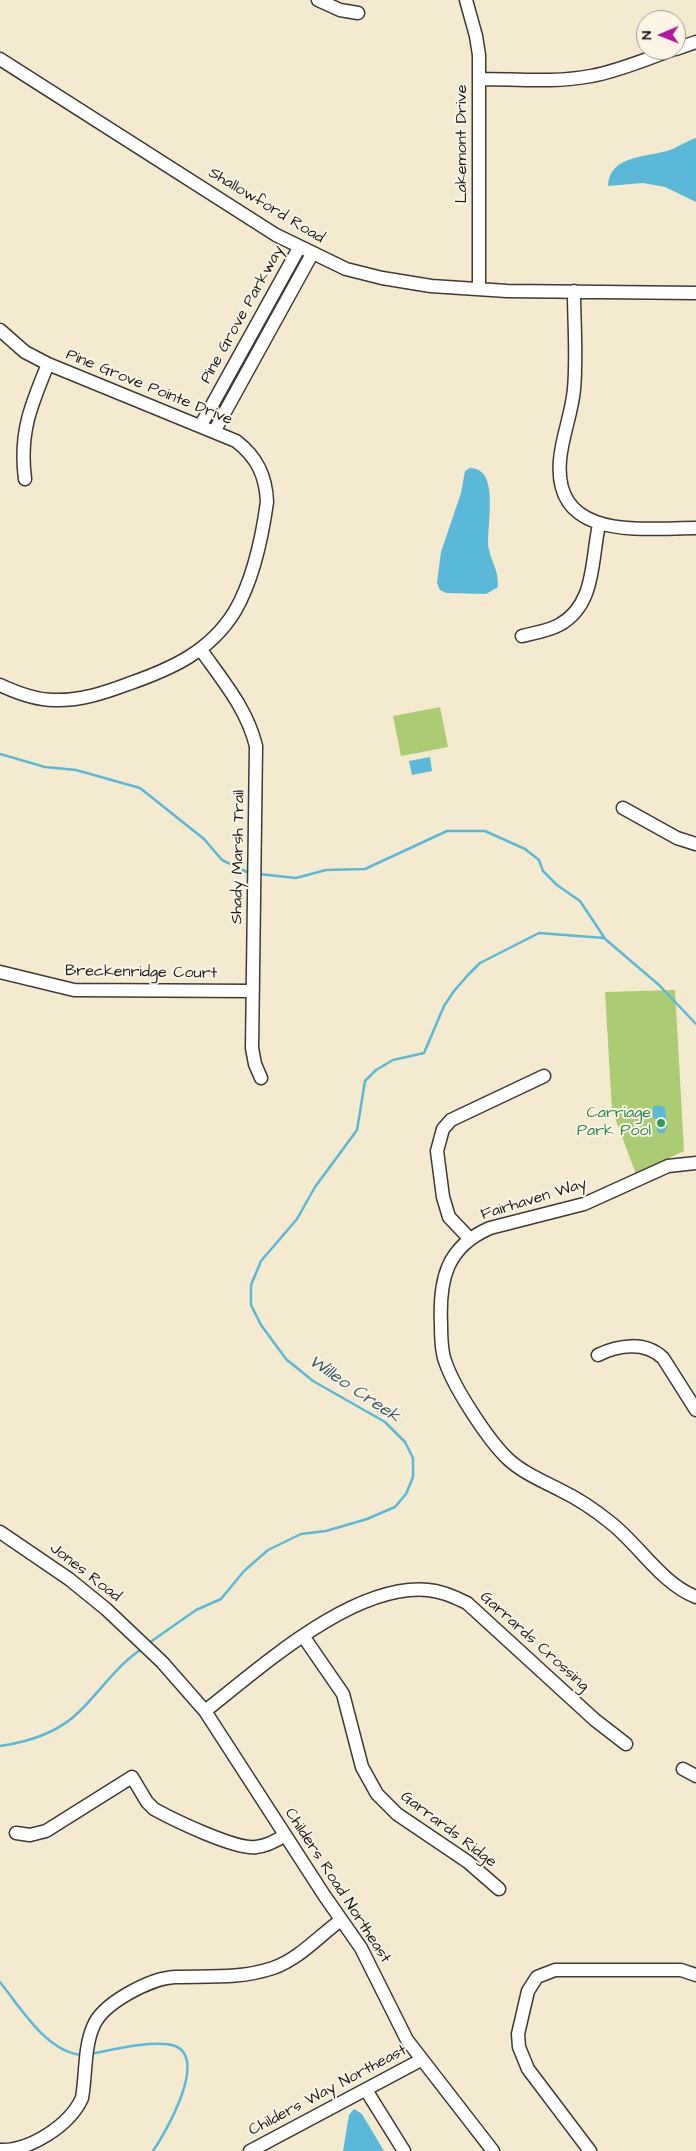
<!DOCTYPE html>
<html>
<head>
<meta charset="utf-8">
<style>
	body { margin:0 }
	#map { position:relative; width:696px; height:2151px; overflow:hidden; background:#f3ead0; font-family:"Architects Daughter",sans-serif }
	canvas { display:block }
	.north { position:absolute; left:636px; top:10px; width:50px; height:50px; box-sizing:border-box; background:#fcf5e5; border:1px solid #a29e95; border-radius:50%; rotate:269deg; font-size:14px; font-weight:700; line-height:20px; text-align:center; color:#1c1c1c }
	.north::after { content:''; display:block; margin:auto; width:18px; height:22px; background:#b5179e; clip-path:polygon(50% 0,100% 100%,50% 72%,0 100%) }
</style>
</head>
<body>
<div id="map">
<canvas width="696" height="2151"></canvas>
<div class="north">N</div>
</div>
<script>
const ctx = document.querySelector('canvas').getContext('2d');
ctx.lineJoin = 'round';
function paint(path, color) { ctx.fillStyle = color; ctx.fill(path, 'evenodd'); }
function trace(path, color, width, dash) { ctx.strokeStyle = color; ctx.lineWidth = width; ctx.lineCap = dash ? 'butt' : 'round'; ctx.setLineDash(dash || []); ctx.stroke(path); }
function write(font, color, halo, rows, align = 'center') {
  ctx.font = font + ' "Architects Daughter",sans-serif'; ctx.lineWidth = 4; ctx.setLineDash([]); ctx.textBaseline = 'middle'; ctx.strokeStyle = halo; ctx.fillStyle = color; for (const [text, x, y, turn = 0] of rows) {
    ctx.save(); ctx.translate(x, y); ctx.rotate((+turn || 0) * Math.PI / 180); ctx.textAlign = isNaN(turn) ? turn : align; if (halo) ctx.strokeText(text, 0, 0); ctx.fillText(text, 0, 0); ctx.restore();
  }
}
paint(new Path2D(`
	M440,707L448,747L401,756L393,716Z
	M675,990L684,1151L636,1174L612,1110L605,992Z`), '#accc74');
paint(new Path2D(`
	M696,138V202L665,187L643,183L608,186C609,156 645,157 667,151C677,148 686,141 696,138Z
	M470,468C502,468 485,530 489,550C493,566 498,568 498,587L486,594L446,593L440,590L437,583L441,552L461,493L465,471Z
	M430,757L432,771L412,775L409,761Z
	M653,1106H662L665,1108L667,1127L664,1133H659L657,1130L656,1118H653Z
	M354,2109L362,2114L384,2151H343L349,2115Z`), '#5ab8d8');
trace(new Path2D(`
	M0,754L45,767L76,770L140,788L204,839L222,860L251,874
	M259,874L296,878L326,870L365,869L447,831H485L525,849L539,860L543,871L557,885L580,901L604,937
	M149,1643L196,1610L221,1599L244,1571L268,1550L301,1534L326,1531L367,1519L395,1507L406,1494L413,1477V1458L405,1442L385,1422L313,1381L286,1359L261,1325L251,1305V1285L261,1261L297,1219L315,1187L357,1130L365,1081L376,1070L393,1060L424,1053L444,1006L454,991L468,975L480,963L539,933L604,938L659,985L696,1024
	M0,1746C29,1742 59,1732 80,1711C102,1689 117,1665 143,1648
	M0,1982C21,2008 47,2053 83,2055
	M91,2054C111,2050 156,2039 175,2046C208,2059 166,2132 153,2151`), '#5ab8d8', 2.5);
const minor = new Path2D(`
	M318,0L340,10L358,13
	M466,0L476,36L479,55V289
	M676,49L696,42
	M0,59L276,235L346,269L382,278L431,286L507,291L696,293
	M479,79C516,79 555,83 591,76C619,71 646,59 672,50
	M574,291C574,323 577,357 574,389C572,413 562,436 560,460C553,542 643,528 696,528
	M0,330L25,352L48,364L236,441C257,457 266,476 267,502C262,538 253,580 235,611C210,652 171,669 128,684C104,693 80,701 54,700C35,700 17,693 0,685
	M201,425L299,248
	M215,430L312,254
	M25,479C19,433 31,405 48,364
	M522,636C534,633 548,631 559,625C596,605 591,560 599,525
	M201,650C223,681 247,709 256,746L252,1048L255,1064L261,1078
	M623,808L677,838L696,844
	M0,972L74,990L253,991
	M696,1163L668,1166L584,1204L490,1228C446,1247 439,1280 441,1324C441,1336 441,1350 445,1361C454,1388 488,1440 508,1459C523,1473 543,1481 560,1490C579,1499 595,1510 611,1523C640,1546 661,1583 696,1597
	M469,1238L449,1217L443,1197L437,1151L443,1129L451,1120L544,1076
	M598,1355C618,1345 645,1341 663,1358L696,1410
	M0,1532L69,1579L106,1609L162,1662L205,1711L324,1895L361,1948L407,2040L493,2151
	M303,1636L343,1694L362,1767L377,1794L397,1814L468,1862L499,1889
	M205,1711C260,1668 353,1583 428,1590C442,1591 455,1597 467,1603L595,1720L626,1744
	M683,1769L696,1776
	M16,1833L30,1835L46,1831L132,1777L147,1802L154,1809C174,1820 236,1850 256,1847C267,1846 276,1841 285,1835
	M366,2090L404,2151
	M0,2150C30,2151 70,2125 82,2098C86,2076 84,2048 93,2027C102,2003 151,1978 175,1977C209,1976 240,1979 273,1968C299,1959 319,1936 341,1920
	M250,2151L421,2060
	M590,2151L528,2069L519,2047L518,2034L528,1991L537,1977L555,1970H681L696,1975`);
trace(minor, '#3c3b37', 15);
trace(minor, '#fff', 12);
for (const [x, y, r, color] of [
	[661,1123,5,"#2e9e5b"]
]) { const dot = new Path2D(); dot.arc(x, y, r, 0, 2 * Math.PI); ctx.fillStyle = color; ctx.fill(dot); trace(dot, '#fcf5e5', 2); }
write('16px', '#1c1c1c', '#fcf5e5', [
	["Lakemont Drive",463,144,-90],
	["Shallowford Road",266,206,31],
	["Pine Grove Parkway",243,315,-61],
	["Pine Grove Pointe Drive",149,388,22],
	["Shady Marsh Trail",239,857,-89],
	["Breckenridge Court",141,973,1],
	["Fairhaven Way",534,1200,-17],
	["Jones Road",85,1573,38],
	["Garrards Crossing",534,1642,42],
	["Garrards Ridge",448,1830,37],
	["Childers Road Northeast",337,1886,57],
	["Childers Way Northeast",328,2091,-28]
]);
write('16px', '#27864d', '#fcf5e5', [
	["Carriage",651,1114],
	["Park Pool",651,1132]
], 'right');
write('italic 18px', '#355a67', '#fcf5e5', [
	["Willeo Creek",354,1390,34]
]);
</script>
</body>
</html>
